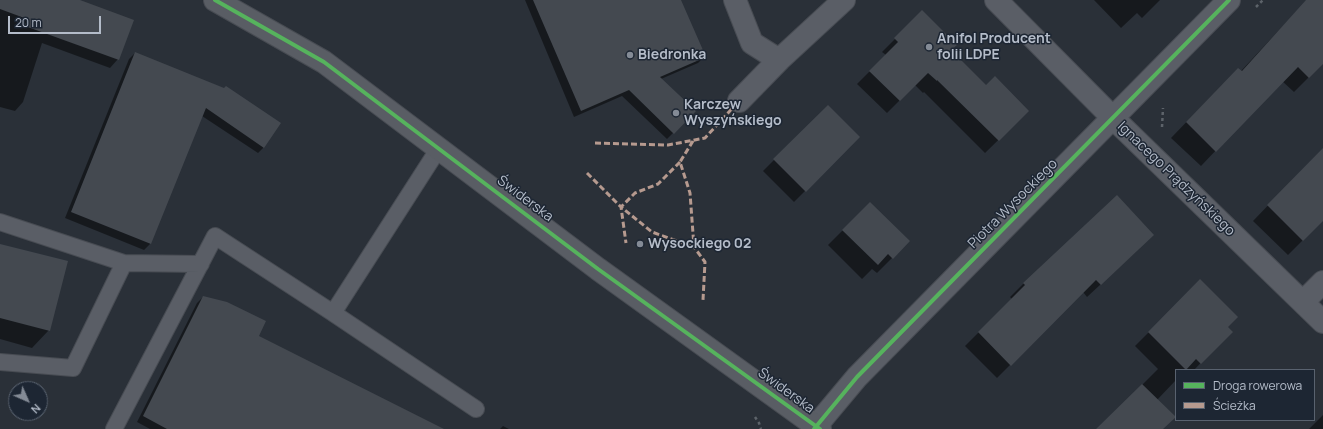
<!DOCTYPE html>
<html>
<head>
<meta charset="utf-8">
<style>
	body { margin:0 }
	#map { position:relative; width:1323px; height:429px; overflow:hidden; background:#2a3038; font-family:Manrope,sans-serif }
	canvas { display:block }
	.legend { position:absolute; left:1175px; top:369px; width:140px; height:52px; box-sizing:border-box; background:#1d2633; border:1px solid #59626f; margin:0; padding:5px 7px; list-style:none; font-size:12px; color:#b4bcc9 }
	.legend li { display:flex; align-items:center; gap:8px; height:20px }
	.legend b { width:20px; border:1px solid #59626f }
	.north { position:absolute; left:8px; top:381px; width:40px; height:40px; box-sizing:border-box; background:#1d2633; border:1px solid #59626f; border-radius:50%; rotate:135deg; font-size:11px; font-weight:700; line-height:16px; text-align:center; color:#b4bcc9 }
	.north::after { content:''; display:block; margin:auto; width:14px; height:18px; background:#848b96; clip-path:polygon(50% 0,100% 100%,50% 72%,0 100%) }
	.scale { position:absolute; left:8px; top:16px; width:93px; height:18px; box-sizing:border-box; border:2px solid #b4bcc9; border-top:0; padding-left:5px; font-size:12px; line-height:14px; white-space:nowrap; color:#b4bcc9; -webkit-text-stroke:3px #1d2633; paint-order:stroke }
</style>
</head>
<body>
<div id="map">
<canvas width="1323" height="429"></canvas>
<ul class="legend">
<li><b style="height:5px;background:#56b35d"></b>Droga rowerowa</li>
<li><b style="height:5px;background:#b69a8f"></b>Ścieżka</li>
</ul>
<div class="north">N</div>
<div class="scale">20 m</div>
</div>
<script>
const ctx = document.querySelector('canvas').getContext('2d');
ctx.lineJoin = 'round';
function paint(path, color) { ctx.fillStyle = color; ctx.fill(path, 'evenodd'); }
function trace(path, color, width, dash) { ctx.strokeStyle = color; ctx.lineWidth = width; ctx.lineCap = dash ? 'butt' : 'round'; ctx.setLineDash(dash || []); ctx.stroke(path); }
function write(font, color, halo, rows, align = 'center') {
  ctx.font = font + ' Manrope,sans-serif'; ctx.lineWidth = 3; ctx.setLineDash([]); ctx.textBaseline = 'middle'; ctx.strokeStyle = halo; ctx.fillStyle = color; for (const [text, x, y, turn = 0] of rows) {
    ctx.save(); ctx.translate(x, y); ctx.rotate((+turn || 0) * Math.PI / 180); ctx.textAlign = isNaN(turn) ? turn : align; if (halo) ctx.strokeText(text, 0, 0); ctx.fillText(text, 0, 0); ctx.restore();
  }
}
paint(new Path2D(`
	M0,0H76L118,59L110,68L42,43L23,102L15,111L0,107Z
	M525,0H680L704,57L698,63L661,79L695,111L667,139L622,96L574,117Z
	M1094,0H1160L1142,18L1137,13L1121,28Z
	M1307,0H1323V63L1294,92L1282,81L1201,166L1171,138L1223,84L1241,71Z
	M922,12L950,50L986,87L1028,111L985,153L924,92L923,93L915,85L887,113L857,84L886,55L882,52Z
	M135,53L264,147L258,153L202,116L150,244L144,250L65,218L129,59Z
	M828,106L859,137L794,202L763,171Z
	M1323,158V220L1288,255L1253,221L1303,169Z
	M1117,196L1140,248L1087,297L1083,292L997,378L965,346L1012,299L1010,297L1023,284Z
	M870,203L909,241L877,273L872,269L862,279L828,245Z
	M0,245L49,330L32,348L0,339Z
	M1200,281L1216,347L1194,370H1176V380L1157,400L1162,429H1098L1158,369L1135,346Z
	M203,297L258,337L442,429H150L137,422L197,303Z
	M1323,415V429H1309Z
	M503,426L509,429H500Z`), '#0007');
paint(new Path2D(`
	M0,0H80L134,20L119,60L25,26L27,19L0,9Z
	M533,0H681L706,57L660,77L696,111L674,134L629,90L581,111Z
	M1306,0H1323V64L1309,78L1298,67L1216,152L1186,122L1238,68L1242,71Z
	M922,10L957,45L951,50L986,85L995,76L1029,111L999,141L937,80V81L928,73L900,101L869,71L898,42L894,38Z
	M135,52L224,88L226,86L281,123L264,148L206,108L151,244L71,212Z
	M828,105L860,137L806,192L773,159Z
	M1323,148V221L1303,241L1267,205Z
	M1117,195L1154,235L1101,285L1096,280L1011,366L978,332L1025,285L1023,283Z
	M870,202L910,241L893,259L888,254L878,265L842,230Z
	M0,244L68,261L50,331L0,318Z
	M1200,279L1238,317L1228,327L1233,332L1201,364L1196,359L1186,370L1148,332Z
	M203,296L227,302L266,321L259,336L444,429H167L143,416Z
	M1142,384L1176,417L1163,429H1096Z`), '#444950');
const lane = new Path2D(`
	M0,222L124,263L201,264
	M333,313L476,409
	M0,362L73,368L124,263
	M114,429L215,236L333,313L439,148`);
const street = new Path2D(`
	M735,0L752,43L779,60
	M996,0L1113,118L1323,322
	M739,101L779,60L844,0
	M1303,302L1323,282
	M816,426L857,377L1229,0`);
const secondary = new Path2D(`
	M215,0L324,62L598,269L820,429`);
trace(lane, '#484c53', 18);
trace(street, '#484c53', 24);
trace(secondary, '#484c53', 24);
trace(new Path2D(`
	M1256,7L1263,0
	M1162,127L1163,108
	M755,417L759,423L761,429`), '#5d636a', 2.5, [3, 3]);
trace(lane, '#5a5e66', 16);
trace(street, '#5a5e66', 22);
trace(secondary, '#595d64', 22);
trace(new Path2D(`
	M693,141L680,162L690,193L694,247L705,262L703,300
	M595,143L668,145L705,138L739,101
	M680,162L658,184L635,193L621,207L652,232L694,247
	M587,173L621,207L626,243`), '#b69a8f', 3, [6, 3]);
trace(new Path2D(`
	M215,0L324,62L598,269L820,429
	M814,429L857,377L1229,0`), '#56b35d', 4);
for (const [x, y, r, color] of [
	[929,47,4,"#848b96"],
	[630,55,4,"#848b96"],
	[676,113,4,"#848b96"],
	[640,244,4,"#848b96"]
]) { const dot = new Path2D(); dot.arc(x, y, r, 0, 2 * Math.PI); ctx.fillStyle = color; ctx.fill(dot); trace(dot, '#1d2633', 1.5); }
write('bold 14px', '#b4bcc9', '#1d2633', [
	["Anifol Producent",937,39],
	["folii LDPE",937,55],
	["Biedronka",638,55],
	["Karczew",684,105],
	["Wyszyńskiego",684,121],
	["Wysockiego 02",648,244]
], 'left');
write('14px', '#b4bcc9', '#1d2633', [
	["Ignacego Prądzyńskiego",1176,179,44],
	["Świderska",525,199,37],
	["Piotra Wysockiego",1013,204,-45],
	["Świderska",786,391,36]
]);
</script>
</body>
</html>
